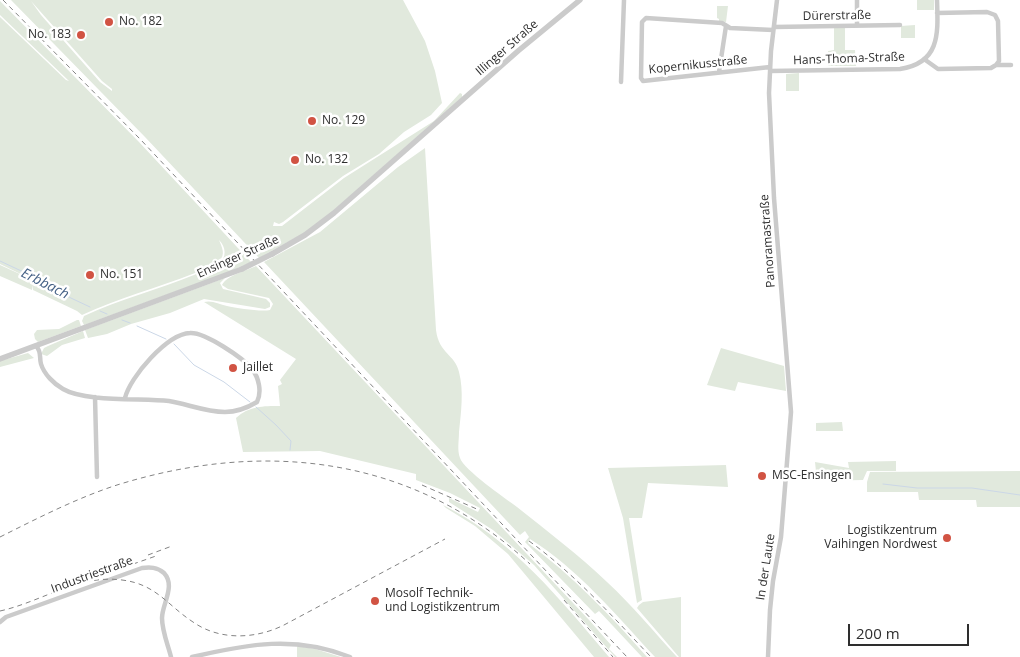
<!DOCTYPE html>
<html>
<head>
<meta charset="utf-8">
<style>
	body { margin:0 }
	#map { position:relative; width:1020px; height:657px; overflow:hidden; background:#fff; font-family:"Open Sans",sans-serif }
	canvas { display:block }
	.scale { position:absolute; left:848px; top:624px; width:121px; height:22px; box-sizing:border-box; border:2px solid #2e2e2e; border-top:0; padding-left:6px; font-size:15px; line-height:18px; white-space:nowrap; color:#2e2e2e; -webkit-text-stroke:4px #fff; paint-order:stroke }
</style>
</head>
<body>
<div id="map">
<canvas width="1020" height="657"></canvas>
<div class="scale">200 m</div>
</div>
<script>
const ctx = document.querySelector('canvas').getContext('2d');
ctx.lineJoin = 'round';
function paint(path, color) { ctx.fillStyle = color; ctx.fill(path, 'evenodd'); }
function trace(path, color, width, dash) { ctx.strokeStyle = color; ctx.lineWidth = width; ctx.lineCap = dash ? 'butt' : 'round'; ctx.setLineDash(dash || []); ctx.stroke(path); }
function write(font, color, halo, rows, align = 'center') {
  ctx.font = font + ' "Open Sans",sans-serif'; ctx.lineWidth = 5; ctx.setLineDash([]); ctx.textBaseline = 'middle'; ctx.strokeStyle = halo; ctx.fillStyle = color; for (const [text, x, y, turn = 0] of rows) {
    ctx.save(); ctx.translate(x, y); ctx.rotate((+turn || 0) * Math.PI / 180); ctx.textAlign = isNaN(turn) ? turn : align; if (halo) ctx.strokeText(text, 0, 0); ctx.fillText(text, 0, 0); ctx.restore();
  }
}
paint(new Path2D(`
	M11,0H403L425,41L435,71L442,103L431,115L404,132L379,154L343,176L283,222L279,224L274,222L273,226H282L344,178L434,121L460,93L462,94V97L333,211L304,233L259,258L145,137ZM31,1L102,81L112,89V91L100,82L41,15Z
	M917,0H934V10H917Z
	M0,1L139,142L251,262L231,271L84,325L82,321L84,316C120,299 158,290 194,275C202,272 212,269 219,264C227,257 226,247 219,240C222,247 226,255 219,261C213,267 202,270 195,273C157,288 118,298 82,315L77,311L33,290V285L32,290L0,276V265L33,280L0,264V17L66,80L69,81L0,15Z
	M717,6H728L726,22L719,21V19L717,18Z
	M915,25V38H901V26Z
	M834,28H845V50H855L856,66H828V51L834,50Z
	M799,73V91H786V74Z
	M425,148L436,330C439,354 455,354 459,372C464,391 461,413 459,432C459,441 457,450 460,458C464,470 505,498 517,507C547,531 579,555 607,582C632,605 654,632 677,657H655C618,617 577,568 530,539L528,543C573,576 610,615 647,657H642L599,611L595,614L525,542L529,537L525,531L520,535L264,262L320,232L398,167Z
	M256,266L590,621L611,645L609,649L617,657H615L534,565L493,530L449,502V498L478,512L480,508L450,493L416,480V474L320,451L243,452L236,418C249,406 263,406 280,406L278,386L282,384L280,380L296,359L204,302C212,300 219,304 227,306C237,308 261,312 270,310L273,304L269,298L228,289L222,285C227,275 246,271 256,266Z
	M225,278L220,283L223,289L266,299L270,303V307L265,309L204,299L170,313L131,324L107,334L88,338L85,330Z
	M77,320H79L81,326L38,342L35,339L34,334L37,330L59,329Z
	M83,331L85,338L62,345L47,356L41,354L44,348L48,346Z
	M721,348L784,366L786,391L738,382L735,391L707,385Z
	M28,353L34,358L0,367V361Z
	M842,422L843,431H816V423Z
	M896,461V471H867L863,480L817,481L815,462L849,468L848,462Z
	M726,465L728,487L648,483L642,518H629L642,600L637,603L623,518L608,468Z
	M1020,471V507H977L976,500H919L918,492H867V482L870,472Z
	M443,505C512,539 560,599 609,657H594L508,554L475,526L446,508Z
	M681,597V657H679L637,608L639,605L643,602Z
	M297,646L315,649L341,657H297Z`), '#e1e9dd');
trace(new Path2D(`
	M0,261L47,283L56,291L90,307
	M100,311L107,314
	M122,320L130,323
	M137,326L166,339
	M174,344L194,365L224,382L250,402
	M256,407L276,425L291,441L290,450
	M883,484L917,488H972L1020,495`), '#cbd7e7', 1);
trace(new Path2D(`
	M857,0V25
	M774,27L900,25
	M924,59L938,69L991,68L996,65L999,61L998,21L995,15L987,12L937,13
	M996,65H1011
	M770,67L643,81L641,78L642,22L646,18L722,23L730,28L773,30
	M770,71L900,69C941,63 938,32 937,0
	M719,72L726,26
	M621,82L624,0
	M36,346C42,352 39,357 41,364C44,374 54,384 63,389C85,402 141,398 169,401C187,404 206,412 225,412C237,412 247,408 257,402C262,392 259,378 252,369C243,358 205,332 190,333C167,334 130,377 125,398
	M95,397L97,477
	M0,622L6,617L142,568C150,567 157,567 164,573C176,586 162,604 162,618C162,631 168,645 171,657
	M192,657C248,644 295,635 350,657
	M768,657L770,610L773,581L781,537L791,412L774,198L769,93L771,51L777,0`), '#cbcbcb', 4.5);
trace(new Path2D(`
	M272,254L305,235L334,213L518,51L580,0
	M0,359L242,269`), '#cbcbcb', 5.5);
trace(new Path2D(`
	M3,0L141,140L627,657
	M422,485L479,510
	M0,537C38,518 77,498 117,485C265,439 413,456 530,564
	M529,541C575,574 612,616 651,657
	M148,555L172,546
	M99,576L156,556
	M564,600L613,657
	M0,611C41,602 79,574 122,580C156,584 167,605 193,622C220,641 256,639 284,625L445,539`), '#838383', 1, [5, 4]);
trace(new Path2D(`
	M242,269L272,254`), '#cbcbcb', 5.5);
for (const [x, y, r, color] of [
	[109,22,5,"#d15343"],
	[81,35,5,"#d15343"],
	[312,121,5,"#d15343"],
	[295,160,5,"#d15343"],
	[90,275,5,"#d15343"],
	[233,368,5,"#d15343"],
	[762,476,5,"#d15343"],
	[947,538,5,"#d15343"],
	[375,601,5,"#d15343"]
]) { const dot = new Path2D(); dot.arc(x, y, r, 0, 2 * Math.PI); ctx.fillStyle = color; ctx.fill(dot); trace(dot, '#fff', 2); }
write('12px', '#2e2e2e', '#fff', [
	["Dürerstraße",837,16,-1],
	["Illinger Straße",507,48,-41],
	["Hans-Thoma-Straße",849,59,-2],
	["Kopernikusstraße",698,65,-6],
	["Panoramastraße",768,241,-94],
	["Ensinger Straße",238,257,-24],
	["In der Laute",766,567,-81],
	["Industriestraße",92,575,-20]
]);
write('12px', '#2e2e2e', '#fff', [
	["No. 182",119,22],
	["No. 183",71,35,"right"],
	["No. 129",322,121],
	["No. 132",305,160],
	["No. 151",100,275],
	["Jaillet",243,368],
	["MSC-Ensingen",772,476],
	["Logistikzentrum",937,531,"right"],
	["Vaihingen Nordwest",937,545,"right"],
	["Mosolf Technik-",385,594],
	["und Logistikzentrum",385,608]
], 'left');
write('italic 14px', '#456186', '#fff', [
	["Erbbach",45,284,27]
]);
</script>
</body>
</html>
